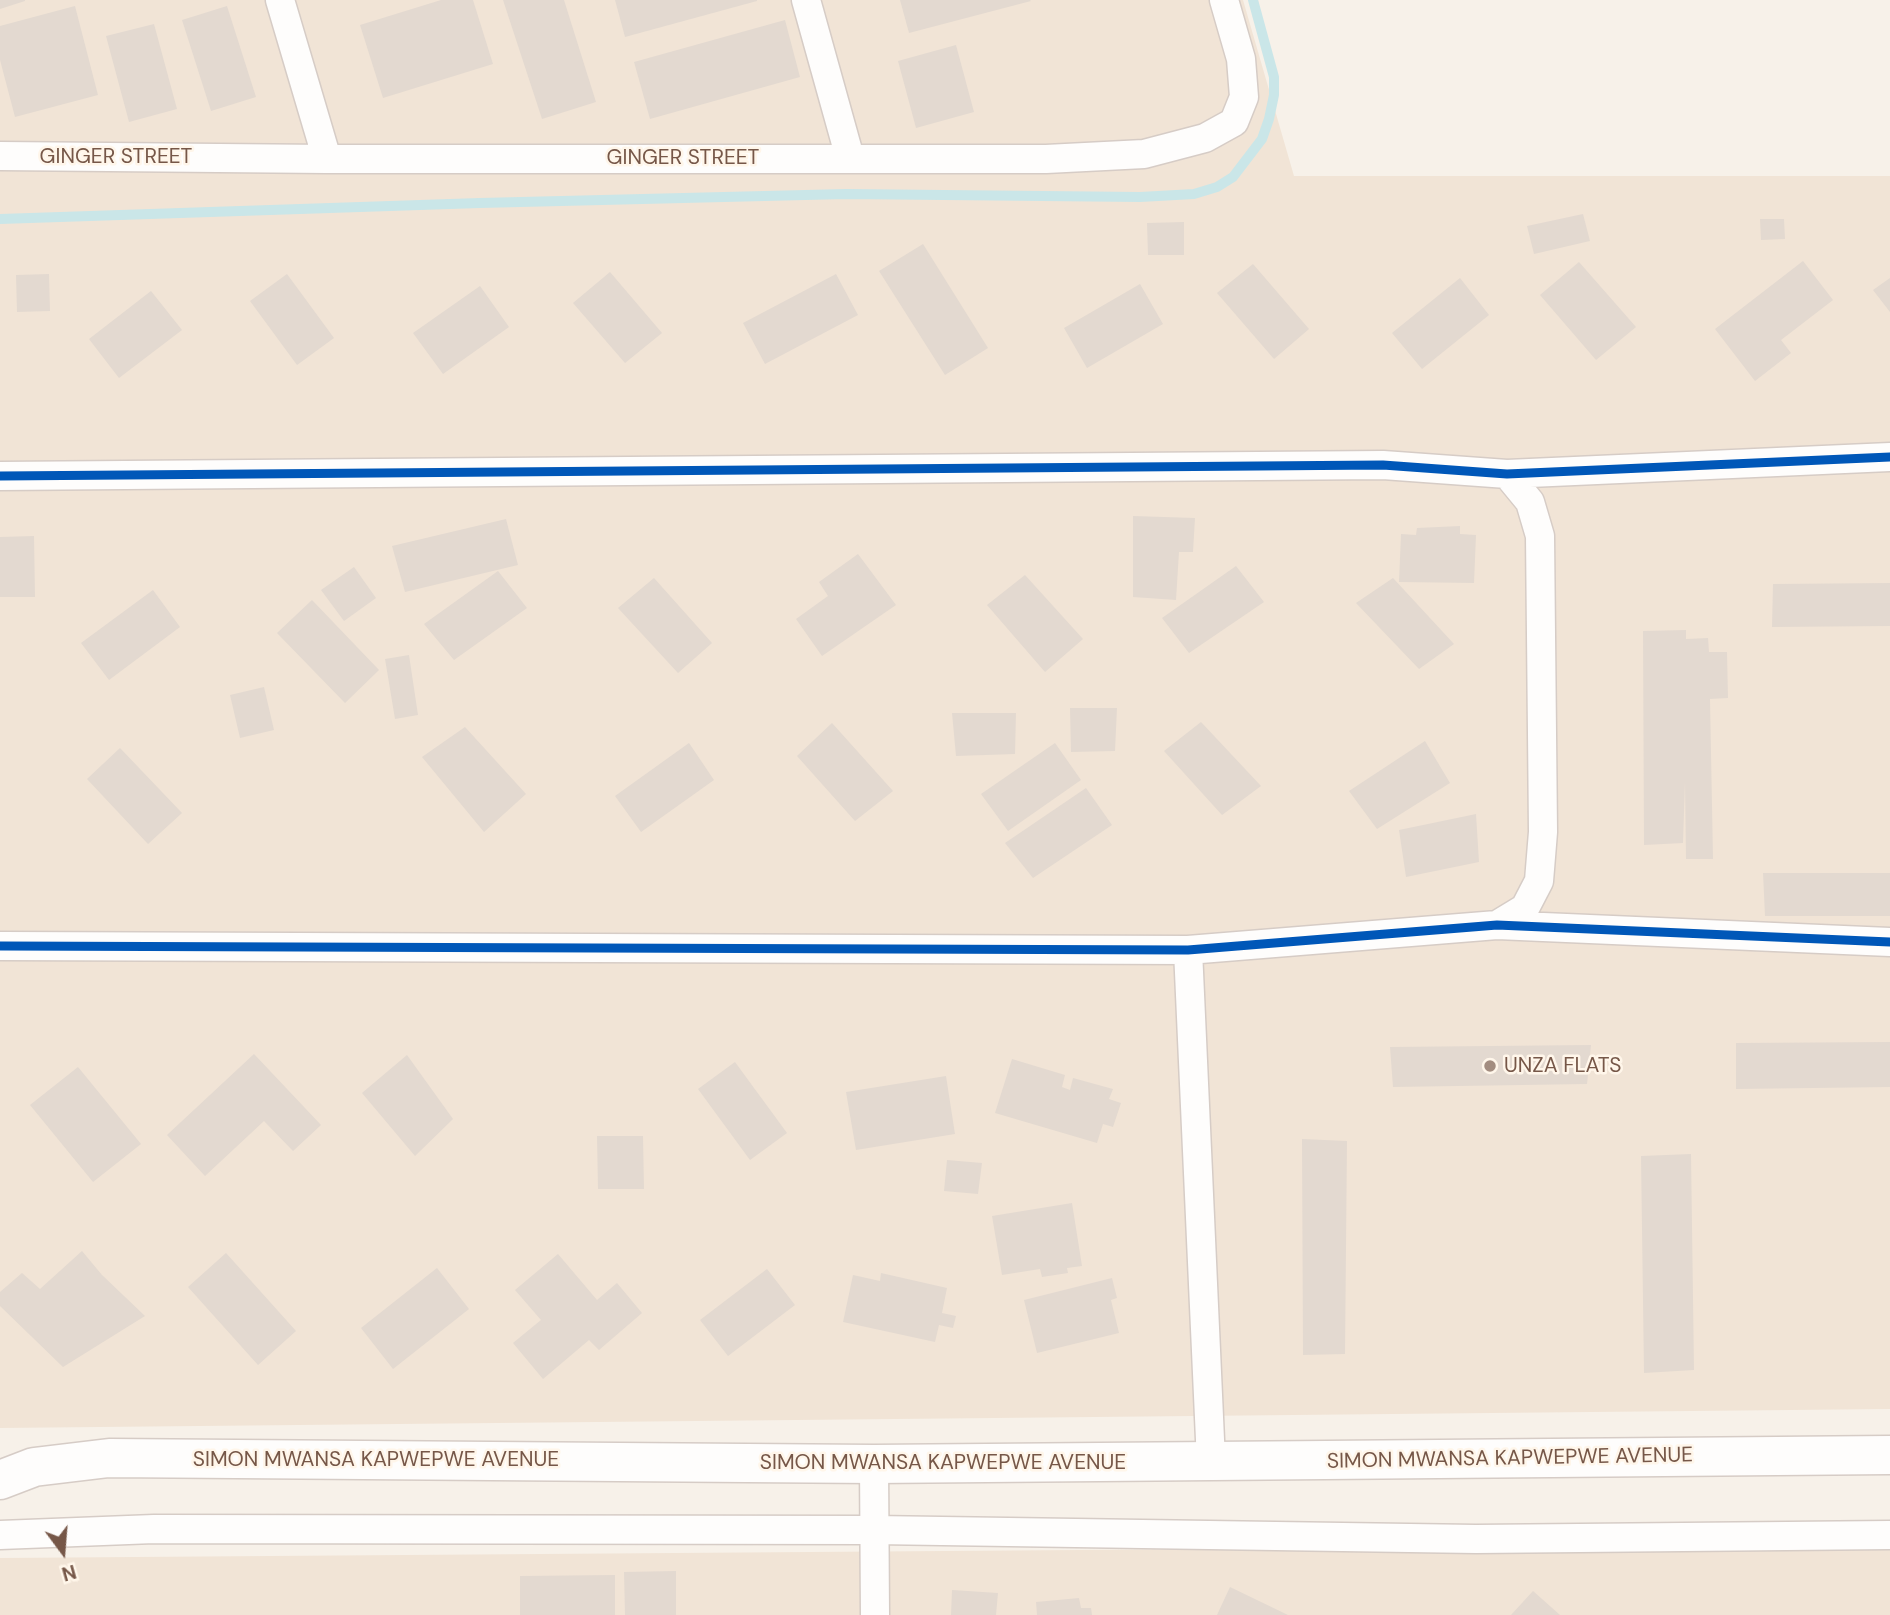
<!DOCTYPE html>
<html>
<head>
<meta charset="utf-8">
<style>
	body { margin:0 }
	#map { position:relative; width:1890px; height:1615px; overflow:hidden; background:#f7f1e9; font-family:"DM Sans",sans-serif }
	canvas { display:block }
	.north { position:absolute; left:28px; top:1517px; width:70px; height:70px; -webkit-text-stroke:5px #fff6ea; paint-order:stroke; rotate:164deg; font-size:19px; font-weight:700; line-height:28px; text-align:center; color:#765748 }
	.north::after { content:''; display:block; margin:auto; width:24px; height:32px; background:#765748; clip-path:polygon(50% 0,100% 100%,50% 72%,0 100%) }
</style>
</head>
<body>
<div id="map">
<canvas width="1890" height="1615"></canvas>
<div class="north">N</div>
</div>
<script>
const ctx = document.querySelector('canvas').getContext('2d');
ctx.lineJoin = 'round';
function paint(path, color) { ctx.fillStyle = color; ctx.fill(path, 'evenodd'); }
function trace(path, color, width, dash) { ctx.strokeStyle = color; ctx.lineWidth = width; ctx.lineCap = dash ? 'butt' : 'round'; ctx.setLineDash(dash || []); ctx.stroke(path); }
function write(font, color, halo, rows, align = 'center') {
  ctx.font = font + ' "DM Sans",sans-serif'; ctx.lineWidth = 5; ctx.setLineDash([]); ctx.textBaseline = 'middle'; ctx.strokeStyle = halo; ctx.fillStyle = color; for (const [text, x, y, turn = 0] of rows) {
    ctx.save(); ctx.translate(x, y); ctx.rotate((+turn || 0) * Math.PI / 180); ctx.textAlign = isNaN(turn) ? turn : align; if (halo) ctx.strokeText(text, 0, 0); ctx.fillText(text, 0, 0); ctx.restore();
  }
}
paint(new Path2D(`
	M0,0H1243L1294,176H1890V1409L0,1428Z
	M1890,1544V1615H0V1558Z`), '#f1e4d6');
trace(new Path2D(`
	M0,219L480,203L846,194L1140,197L1194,194L1217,187L1233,177L1262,139L1269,119L1274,95V77L1253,0`), '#cae6e8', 10);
paint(new Path2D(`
	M0,0H25V1L0,9Z
	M441,0H473L493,64L383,98L360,25Z
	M503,0H564L596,102L542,119Z
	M615,0H757V1L625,37Z
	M900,0H1030L1031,1L909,33Z
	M75,6L98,95L15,117L0,60V26Z
	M227,6L256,97L211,111L182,20Z
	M785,20L800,77L650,119L634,62Z
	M154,24L177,109L129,122L106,36Z
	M956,45L974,112L916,128L898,61Z
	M1583,214L1590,241L1534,254L1527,226Z
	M1760,219H1784L1785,239L1761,240Z
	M1184,222V255H1148L1147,223Z
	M923,244L988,348L945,375L879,271Z
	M1803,261L1833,300L1781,340L1791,353L1755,381L1715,329Z
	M1579,262L1636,327L1596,360L1540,295Z
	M1253,264L1309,329L1274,359L1217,293Z
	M610,272L662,333L625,363L573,303Z
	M49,274L50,311L17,312L16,275Z
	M287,274L334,338L297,365L250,301Z
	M836,274L858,315L765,364L743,323Z
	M1460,278L1489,315L1422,369L1392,333Z
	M1890,278V312L1873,290Z
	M1140,284L1163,324L1087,368L1064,328Z
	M480,286L509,327L443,374L413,333Z
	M151,291L182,330L119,378L89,339Z
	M1133,516L1195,518L1193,552H1179L1176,600L1133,597Z
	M506,519L518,565L405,592L392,546Z
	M1460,526V534L1476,535L1474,583L1399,582L1401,534L1416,535L1417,528Z
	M34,536L35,597H0V537Z
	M858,554L896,605L822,656L796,619L828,596L819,582Z
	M1236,566L1264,602L1189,653L1162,618Z
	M354,567L376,598L344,621L321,590Z
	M498,571L527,608L454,660L424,624Z
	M1025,575L1083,639L1045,672L987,605Z
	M654,578L712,643L678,673L618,608Z
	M1393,578L1454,644L1419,669L1356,603Z
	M1890,583V626L1772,627L1773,584Z
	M153,590L180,627L109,680L81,643Z
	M312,600L379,670L345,703L277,633Z
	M1686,630V639L1708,638L1709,652H1727L1728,698L1710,699L1713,859H1686L1685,782L1683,843L1644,845L1643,631Z
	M409,655L418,715L395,719L385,659Z
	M264,687L274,730L240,738L230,695Z
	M1070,708H1117L1115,751L1071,752Z
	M952,713H1016L1015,754L956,756Z
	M1201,722L1261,786L1222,815L1164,751Z
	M832,723L893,791L855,821L797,756Z
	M465,727L526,794L484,832L422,757Z
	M1425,741L1450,783L1377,829L1349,791Z
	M689,743L714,780L641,832L615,796Z
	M1055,743L1081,780L1008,831L981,794Z
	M120,748L182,813L148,844L87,779Z
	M1086,788L1112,825L1033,878L1005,843Z
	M1476,814L1479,862L1406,877L1399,830Z
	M1763,873H1890V916H1765Z
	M1890,1042V1087L1736,1089V1043Z
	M1591,1045L1587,1084L1393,1087L1390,1047Z
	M254,1054L321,1125L293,1151L264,1121L205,1176L167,1135Z
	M407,1055L453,1119L415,1156L362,1093Z
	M1012,1059L1065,1075L1062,1087L1070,1090L1073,1078L1113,1089L1109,1099L1121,1103L1113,1127L1103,1124L1097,1143L995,1113Z
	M735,1062L787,1133L750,1160L698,1089Z
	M78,1067L141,1144L93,1182L30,1105Z
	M946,1076L955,1134L856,1150L846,1092Z
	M597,1136H643L644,1189H598Z
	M1302,1139L1347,1141L1345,1354L1303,1355Z
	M1691,1154L1694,1370L1644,1373L1641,1156Z
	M947,1160L982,1163L978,1194L944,1191Z
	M1072,1203L1082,1266L1067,1268L1068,1273L1042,1277L1040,1269L1002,1275L992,1216Z
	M82,1251L102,1275L145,1316L63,1367L0,1306V1292L22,1273L40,1289Z
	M226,1253L296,1331L258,1365L188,1287Z
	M558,1254L597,1300L617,1283L642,1313L599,1350L589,1340L543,1379L513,1343L541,1320L515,1290Z
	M437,1268L469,1309L393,1369L361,1328Z
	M767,1269L795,1305L728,1356L700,1320Z
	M881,1273L947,1288L942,1313L956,1316L953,1328L939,1325L935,1342L843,1322L853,1275L880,1281Z
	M1112,1278L1117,1298L1111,1300L1119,1333L1037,1353L1024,1300Z
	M676,1571V1615H625L624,1572Z
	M615,1575V1615H520V1576Z
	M1230,1587L1288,1615H1217Z
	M952,1590L998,1593L996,1615H951Z
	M1533,1591L1560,1615H1511Z
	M1079,1598L1081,1608H1091L1092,1615H1037L1036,1602Z`), '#e3d9d0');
const street = new Path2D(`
	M280,0L327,159
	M806,0L850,158
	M0,156L327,159H1046L1144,154L1205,138L1234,122L1244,97L1241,59L1224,0
	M0,476L1383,465L1507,474L1890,457
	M1497,925L1525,908L1539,881L1543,832L1540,536L1530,502L1507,474
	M0,946L1188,950L1497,925L1890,942
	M1188,950L1211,1462
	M874,1464L875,1615
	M0,1535L154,1529L875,1530L1476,1539L1890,1535`);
const secondary = new Path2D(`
	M0,1480L34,1467L109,1458L874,1464L1890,1455`);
trace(street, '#d6ccc6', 31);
trace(secondary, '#d6ccc6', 41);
trace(street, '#fefdfc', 28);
trace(secondary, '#fefdfc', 38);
trace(new Path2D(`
	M0,476L1383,465L1507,474L1890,457
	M0,946L1188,950L1497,925L1890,942`), '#0057b8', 9);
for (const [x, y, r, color] of [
	[1490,1066,7,"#a38d80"]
]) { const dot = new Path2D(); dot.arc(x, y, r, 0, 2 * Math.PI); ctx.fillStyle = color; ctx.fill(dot); trace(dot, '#fff6ea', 2.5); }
write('21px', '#765748', '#fff6ea', [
	["GINGER STREET",116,157],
	["GINGER STREET",683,158],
	["SIMON MWANSA KAPWEPWE AVENUE",1510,1459,-1],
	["SIMON MWANSA KAPWEPWE AVENUE",376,1460],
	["SIMON MWANSA KAPWEPWE AVENUE",943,1463]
]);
write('21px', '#765748', '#fff6ea', [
	["UNZA FLATS",1504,1066]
], 'left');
</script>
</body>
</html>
